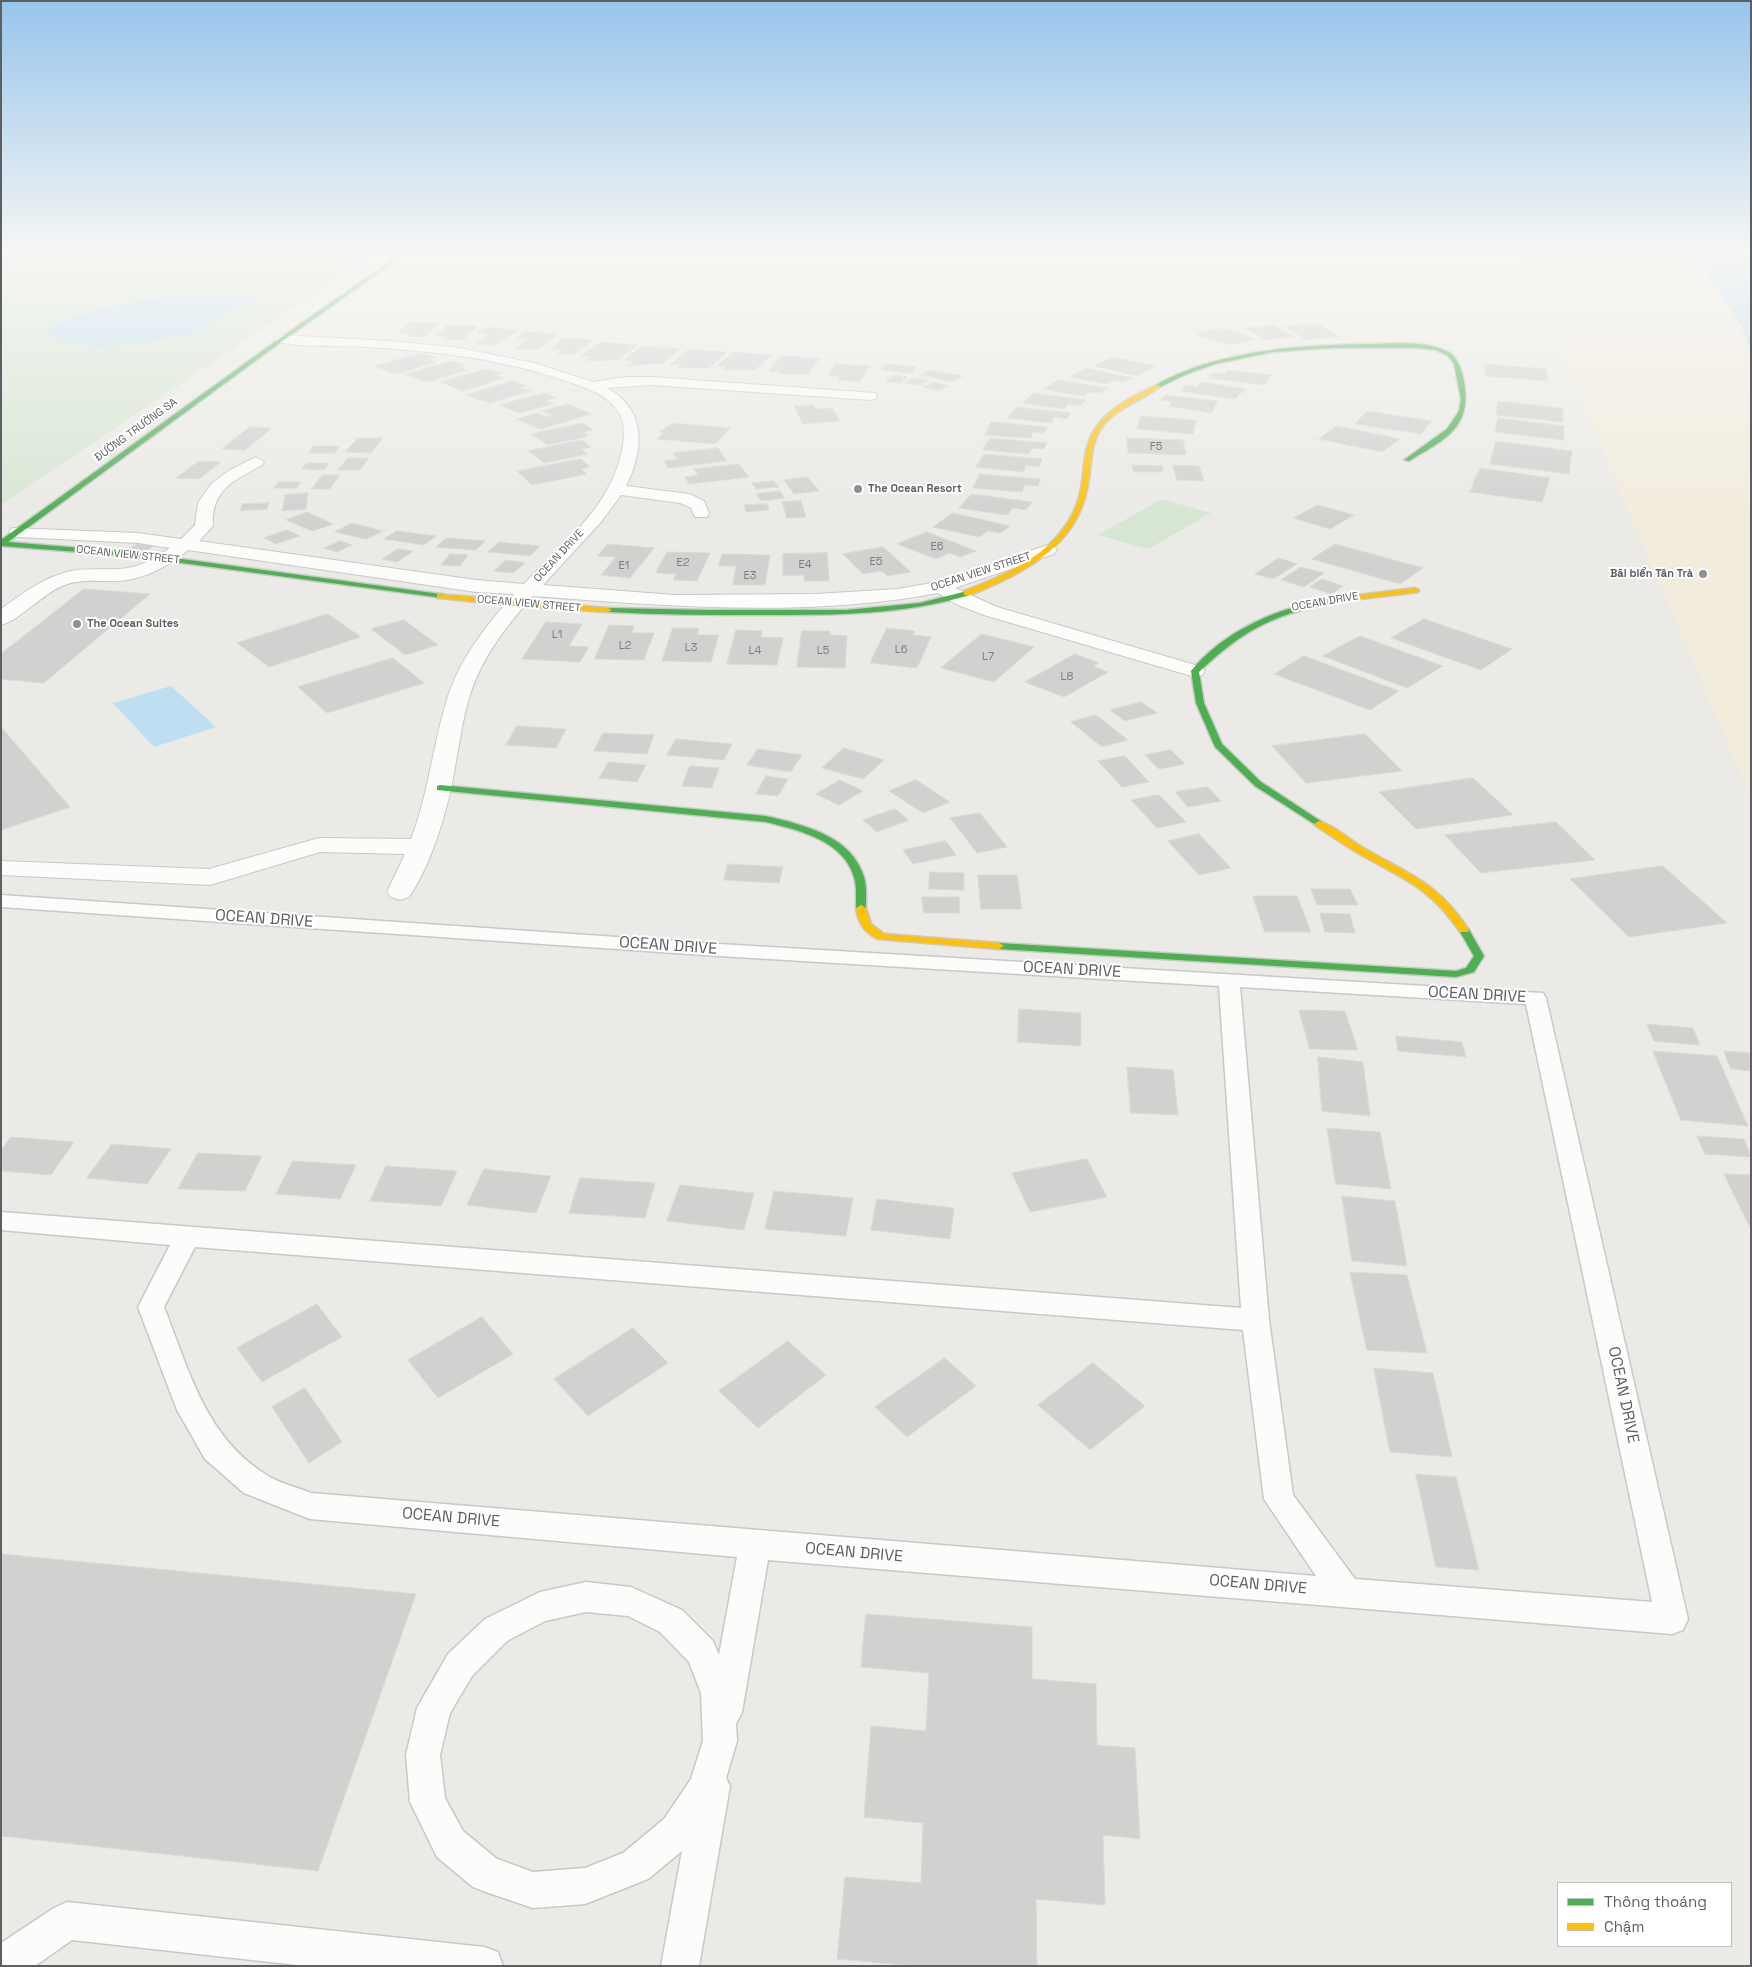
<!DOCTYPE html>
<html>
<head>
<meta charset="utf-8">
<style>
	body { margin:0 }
	#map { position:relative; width:1752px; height:1967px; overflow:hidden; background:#ebeae6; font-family:"Space Grotesk",sans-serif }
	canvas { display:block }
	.frame { position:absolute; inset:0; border:2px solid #5c5f63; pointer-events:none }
	.legend { position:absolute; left:1557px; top:1882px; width:175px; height:65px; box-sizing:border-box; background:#fff; border:1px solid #bebfc1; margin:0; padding:6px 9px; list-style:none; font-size:15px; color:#5c5f63 }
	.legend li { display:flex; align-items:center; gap:10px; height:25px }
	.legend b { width:25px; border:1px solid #bebfc1 }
</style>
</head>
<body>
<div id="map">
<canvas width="1752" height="1967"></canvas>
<div class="frame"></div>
<ul class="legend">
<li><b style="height:6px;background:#4caf50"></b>Thông thoáng</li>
<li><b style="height:6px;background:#ffc107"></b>Chậm</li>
</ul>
</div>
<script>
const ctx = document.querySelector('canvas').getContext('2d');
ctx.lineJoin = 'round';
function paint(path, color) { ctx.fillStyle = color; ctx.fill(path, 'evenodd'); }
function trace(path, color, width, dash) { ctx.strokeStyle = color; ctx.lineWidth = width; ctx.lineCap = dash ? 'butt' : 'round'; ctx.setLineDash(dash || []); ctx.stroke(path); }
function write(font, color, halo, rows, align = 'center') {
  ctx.font = font + ' "Space Grotesk",sans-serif'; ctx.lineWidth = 4; ctx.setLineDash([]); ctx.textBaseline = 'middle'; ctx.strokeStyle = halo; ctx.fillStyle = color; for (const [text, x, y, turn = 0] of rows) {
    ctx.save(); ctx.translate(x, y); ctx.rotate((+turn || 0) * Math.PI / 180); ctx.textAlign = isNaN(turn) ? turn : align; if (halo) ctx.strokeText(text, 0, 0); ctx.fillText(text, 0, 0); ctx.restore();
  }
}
paint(new Path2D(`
	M1,250H379L1,505Z
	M1162,499L1211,513L1148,549L1098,535Z`), '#d6e6d2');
paint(new Path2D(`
	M1517,250H1678L1698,260L1741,326L1751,350V798Z`), '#f2ecdd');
paint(new Path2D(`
	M1678,250H1751V351L1741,326L1698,260Z
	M229,291L246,293L257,298L250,306L229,312L196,333L160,340L98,347L66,342L47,335L54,324C111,304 169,293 229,291Z
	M171,686L216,727L154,747L113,703Z`), '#bedef2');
const building = new Path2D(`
	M410,322L440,323L424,337L406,336L410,333H397Z
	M1318,324L1340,337L1306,340L1285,326Z
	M448,325L478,326L463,340L445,339L448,336H435Z
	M1274,325L1295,337L1266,340L1246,328Z
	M486,327L519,330L496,345L475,344L489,334L477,333Z
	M1222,328L1256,339L1230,345L1196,334Z
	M525,332L558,334L536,350L515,348L528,339L517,338Z
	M564,338L593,340L573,355L557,354L562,350L550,349Z
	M601,342L638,345L618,360L586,361L590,357L581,356Z
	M643,346L680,349L662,364L629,365L634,361L624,360Z
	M689,349L727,352L709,368H677L681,365L671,364Z
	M734,352L772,355L755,370H723L727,367L717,366Z
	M422,353L436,357L429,359L437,362L396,374L374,366Z
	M781,356L820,358L808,374H778L779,372L769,371Z
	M1113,357L1156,366L1137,376L1094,366Z
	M452,361L466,365L459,367L468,370L427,382L404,374Z
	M836,364L870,366L859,382L838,380L840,377L827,376Z
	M886,364L917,367L911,373L881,370Z
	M1485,364L1546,369L1548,381L1486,376Z
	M1086,368L1132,378L1124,382L1114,380L1107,384L1070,377Z
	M487,369L502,373L495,375L504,378L463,391L440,382Z
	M931,370L963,376L952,382L920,375Z
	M1227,370L1271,375L1265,385L1209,378L1213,373L1224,374Z
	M892,375L907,377L901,383L886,382Z
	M914,378L929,380L919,386L905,383Z
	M1059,380L1108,388L1100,393L1090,392L1083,396L1044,389Z
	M513,381L528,386L521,388L531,391L490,403L465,395Z
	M934,382L949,386L938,391L922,387Z
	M1201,382L1245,389L1235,399L1180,391L1186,385L1197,387Z
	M545,393L557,398L546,400L554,404L518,413L499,405Z
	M1034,393L1086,400L1080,406L1069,404L1064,409L1023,403Z
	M1166,395L1218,401L1211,413L1169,406L1172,402L1161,400Z
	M1498,401L1563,408V422L1496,415Z
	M568,404L592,414L540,429L517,419L537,413L546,417L552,415L542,411Z
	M813,405L816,409L832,408L840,421L803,424L794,406Z
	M1017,407L1071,413L1066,419L1055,417L1051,423L1008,418Z
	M1367,411L1432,421L1421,434L1355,424Z
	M1141,416L1196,420L1193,434L1137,429Z
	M1498,418L1564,426V440L1495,432Z
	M991,422L1047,427L1044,433L1033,432L1031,438L985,435Z
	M583,423L593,430L583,432L589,436L548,445L531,434Z
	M673,423L730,428L715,444L657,439L663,432H659Z
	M1337,426L1400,439L1382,452L1319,439Z
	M250,427L272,428L245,450L222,449Z
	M358,438H383L371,453L345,452Z
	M990,438L1047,443L1044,449L1032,448L1029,454L983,450Z
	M1127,438L1183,440L1186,455L1128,453Z
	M581,440L591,447L581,449L588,454L545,463L528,451Z
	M1496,441L1572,451L1569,474L1490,464Z
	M314,446H340L335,453H308Z
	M718,448L727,461L668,468L664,461L677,459L673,453Z
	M984,454L1042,459L1039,467L1026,465L1023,472L976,467Z
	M348,458H369L360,470H338Z
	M581,459L590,467L581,469L587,474L532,485L517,471Z
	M199,461L221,462L199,479L176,478Z
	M307,463H329L324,470L302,469Z
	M739,464L749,477L689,484L685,477L698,475L694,469Z
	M1132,465L1162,466L1163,472H1134Z
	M1173,465L1199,466L1204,481L1177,480Z
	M1480,468L1550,478L1542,502L1470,492Z
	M980,474L1041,479L1038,486L1025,485L1022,492L973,488Z
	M322,475H340L330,489H312Z
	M808,477L819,491L794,494L784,480Z
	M774,481L779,487L756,489L752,483Z
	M279,482H301L297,488H274Z
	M780,491L785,498L761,501L756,494Z
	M308,493L306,509L282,511L285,495Z
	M972,494L1032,502L1026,510L1013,508L1007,515L959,508Z
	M801,501L806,517L787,518L782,502Z
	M269,503L267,509L240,511L242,504Z
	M767,504L769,510L746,512L744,505Z
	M1318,505L1354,515L1330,529L1294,518Z
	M307,512L333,524L312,531L286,520Z
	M953,513L1010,526L1000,533L988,531L979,537L933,527Z
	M352,523L383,531L366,539L335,532Z
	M287,530L300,536L276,544L264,538Z
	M397,531L436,536L424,545L384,539Z
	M927,532L976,551L960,557L950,553L936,559L897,544Z
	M446,538L485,541L476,550L436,547Z
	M340,541L352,545L337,552L324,548Z
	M499,542L540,546L530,556L488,552Z
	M137,544L154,546L146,551L129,549Z
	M608,544L654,548L630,578L601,575L616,557L598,556Z
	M1335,544L1423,568L1400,584L1312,559Z
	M883,547L911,572L888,576L882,571L863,574L843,554Z
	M398,549L413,551L397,562L382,559Z
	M667,552L710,553L697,581L673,580L676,574L656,573Z
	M827,553L829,581H804V575L783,576V554Z
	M450,554L468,555L460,566L441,565Z
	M722,554L770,555L765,585H733L736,566H719Z
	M1279,558L1297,564L1273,579L1255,574Z
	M506,560L525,563L513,573L494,571Z
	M1301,567L1324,573L1304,587L1281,580Z
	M1322,579L1343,586L1331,594L1310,587Z
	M84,589L150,594L44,683L1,679V654Z
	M328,614L361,637L269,667L237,643Z
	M1424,619L1512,649L1481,670L1391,638Z
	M404,620L438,645L405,655L371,629Z
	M546,622L582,624L569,646L589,647L580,662L522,659Z
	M609,625L634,626L632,633H654L644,660L595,659Z
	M673,628H699L697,635H719L711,662L662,661Z
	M887,628L915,631L913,635L931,637L917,668L870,663Z
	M736,630L762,631L761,637L783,638L777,665L727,664Z
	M802,631H830V635L847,636L845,668L797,667Z
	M982,634L1034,647L994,682L941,668Z
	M1360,636L1443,666L1407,688L1323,656Z
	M1075,654L1099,663L1093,666L1108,672L1064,697L1025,682Z
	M1304,656L1399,691L1370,710L1274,674Z
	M393,658L424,683L327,713L298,687Z
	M1141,702L1157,713L1125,721L1110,710Z
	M1096,715L1128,740L1102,747L1071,722Z
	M517,726L566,729L556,748L506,745Z
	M1,727L70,807L1,830Z
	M603,733L654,735L647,754L594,751Z
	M1365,734L1402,771L1306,783L1272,746Z
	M676,739L732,744L724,760L667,755Z
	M844,748L884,760L863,779L822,768Z
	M758,749L802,755L791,772L747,765Z
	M1171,750L1185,764L1159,769L1145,755Z
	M1125,756L1149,782L1122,787L1098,761Z
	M609,762L646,765L637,782L599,778Z
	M690,766L719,768L712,788L682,786Z
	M766,776L788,779L778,796L756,794Z
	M1473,778L1513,815L1416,829L1379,792Z
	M840,780L863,791L839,805L816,794Z
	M916,780L950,802L923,813L889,791Z
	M1208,787L1221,801L1188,807L1175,792Z
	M1159,795L1186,822L1157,828L1131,800Z
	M895,809L909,820L877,832L863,820Z
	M980,813L1007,847L977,853L950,818Z
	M1556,822L1595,860L1481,873L1445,835Z
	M1199,834L1231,868L1199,875L1168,841Z
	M946,841L956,855L913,864L903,850Z
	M728,864L783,867L779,883L724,880Z
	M1663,866L1727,923L1629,937L1570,879Z
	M930,872L964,873V890L929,889Z
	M978,875H1017L1022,909H981Z
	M1311,889H1350L1358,905H1317Z
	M1253,896H1297L1311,932H1265Z
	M922,897H959L960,913H924Z
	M1320,913L1350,914L1355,933L1325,932Z
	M1019,1009L1081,1013V1046L1018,1042Z
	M1299,1010L1345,1011L1358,1050L1310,1049Z
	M1647,1024L1693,1028L1700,1045L1654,1041Z
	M1396,1036L1462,1042L1466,1057L1398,1051Z
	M1653,1051L1717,1056L1748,1126L1681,1120Z
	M1724,1051L1751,1053V1071L1731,1069Z
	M1318,1057L1363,1062L1370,1116L1322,1111Z
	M1127,1067L1173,1070L1178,1115L1131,1113Z
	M1327,1128L1380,1132L1391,1189L1336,1184Z
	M1697,1136L1744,1139L1751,1157L1705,1154Z
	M11,1137L74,1142L51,1175L1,1171V1151Z
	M112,1144L171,1149L147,1184L87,1178Z
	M198,1153L262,1156L245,1191L178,1189Z
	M1087,1159L1107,1197L1030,1212L1012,1173Z
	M293,1161L356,1165L340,1199L276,1194Z
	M386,1166L457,1171L441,1206L370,1201Z
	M484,1169L551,1176L536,1213L467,1205Z
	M1724,1174L1751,1175V1229Z
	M580,1178L655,1183L645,1218L569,1213Z
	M680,1185L754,1193L744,1230L667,1221Z
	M774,1191L853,1198L846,1236L765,1229Z
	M1342,1196L1395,1201L1407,1266L1352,1261Z
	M877,1199L954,1208L950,1239L871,1230Z
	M1350,1272L1407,1275L1427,1353L1367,1350Z
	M317,1304L342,1337L262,1382L237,1348Z
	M482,1317L513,1354L438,1398L408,1360Z
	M633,1328L668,1363L588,1416L554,1379Z
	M788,1341L826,1375L758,1428L719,1391Z
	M945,1358L976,1386L907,1437L875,1407Z
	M1093,1363L1145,1406L1090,1450L1038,1405Z
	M1374,1368L1433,1373L1452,1457L1390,1452Z
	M305,1388L342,1442L309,1463L272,1407Z
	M1416,1474L1456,1477L1479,1570L1436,1567Z
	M1,1554L416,1594L318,1871L1,1836Z
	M866,1614L1032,1627V1679L1096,1684L1097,1745L1135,1748L1140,1839L1103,1835L1105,1905L1036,1899L1037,1966H915L837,1959L845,1877L921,1883L923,1823L864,1817L871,1726L926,1731L929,1673L861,1667Z`);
paint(building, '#d2d1cf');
trace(building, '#dad9d6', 1);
const lane = new Path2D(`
	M1,895L719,944L1543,993L1546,998L1688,1619L1683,1630L1672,1634L768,1560L742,1712L736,1724L737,1741L726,1778L730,1786L699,1966H661L682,1851L648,1879L585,1904L533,1908L486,1892L473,1887L437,1857L410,1802L406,1755L417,1708L448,1654L485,1619L540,1592L586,1582L631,1587L682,1610L713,1641L719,1655L737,1557L310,1519L244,1493L205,1459L177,1410L138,1307L170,1245L1,1230V1212L1241,1308L1219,986L719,956L1,907ZM1240,987L1526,1004L1652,1602L1355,1579L1293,1495L1269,1320ZM195,1247L1243,1330L1264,1499L1316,1576L311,1493C296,1487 278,1483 265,1474C205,1436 189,1370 164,1307ZM586,1612L628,1616L660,1632L689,1662L701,1693L703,1741L691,1779L664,1819L623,1853L585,1868L533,1872L497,1859L463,1831L445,1798L440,1755L450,1713L472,1676L507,1641L545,1621Z
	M67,1902L484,1947L498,1952L503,1966H306L72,1940L35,1966H1V1943L54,1908Z`);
const street = new Path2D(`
	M282,335L390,341L460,348L534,363L593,382L626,377H651L875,393L877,396L875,399L870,400L651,385L607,388C647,410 644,450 626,486L690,494L704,501L709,513L707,517H695L691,508L680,503L621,495L601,522L543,585L675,595L816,594L898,589L937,582L1048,545L1054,546L1057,550L1054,554L955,588L997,607L1202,667L1205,671L1202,675L1195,677L984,615L958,605L938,593C807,618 665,606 533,596C507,625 482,657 470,695C462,720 459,747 454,773C447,812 431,865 409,897L400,900L391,897L387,892L405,854L320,852L210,885L1,875V861L209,869L319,838L411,839C429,793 433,743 448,696C461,657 487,625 514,594L476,592L188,550C169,566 145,579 119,581C100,582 81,578 62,586C41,595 20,620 1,625V609C23,593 44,577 71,571C86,568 102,570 117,569C137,569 154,559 170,548L138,543L18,537L12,536L9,532L12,528L138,533L181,539L195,525L198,503L212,483L230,470L256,457L264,462L262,465C233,481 211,490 213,526L199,541L476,580L524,584C551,555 587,526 607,490C618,472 632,430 618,411C607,394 584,387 566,381C503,359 435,351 368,347C340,345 304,348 277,342L275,339Z`);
const fast = new Path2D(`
	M406,250H411L284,340L8,542L130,552L440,594H443V598L130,556L1,546V540L280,338Z
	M1364,344C1388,344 1423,340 1444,350C1456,354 1460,365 1463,377C1474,427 1447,438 1409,461L1404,460L1447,429L1459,411L1461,399L1454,364L1447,355L1435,350L1415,348H1334L1273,352L1215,364L1187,374L1160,387L1155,386C1166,378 1181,373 1193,368C1249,349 1306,345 1364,344Z
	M967,591H970V595C903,615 836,615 767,615C714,615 661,615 608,612L604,610L608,608L710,610H846L920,603Z
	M1327,599H1330V603C1271,616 1243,630 1199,672L1204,703L1222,744L1261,782L1322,822L1324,824L1319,827L1255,786L1215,747L1196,703L1191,671C1225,630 1276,609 1327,599Z
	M440,785L766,816C803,825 851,835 864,877C867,887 866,898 866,908L861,911L856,908C856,898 857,887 854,877C843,840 798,830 766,822L437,790V786Z
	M1464,927L1468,928L1484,956L1474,972L1456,977L999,949L994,946L999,943L1456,971L1466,968L1474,956L1459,930Z`);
const slow = new Path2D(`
	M1156,385L1161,386C1142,401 1117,407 1102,427C1089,446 1092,469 1087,490C1075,548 1020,575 970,595H964V591C1014,572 1071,546 1081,488C1085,466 1083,444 1097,426C1111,406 1135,396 1156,385Z
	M1415,588L1419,590L1418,592L1327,603L1323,601L1327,599Z
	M437,594L608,608L612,610L608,612L513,606L440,598H437Z
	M1319,821C1334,825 1348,839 1362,847C1409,875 1437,881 1469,930L1468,932H1460C1430,888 1406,880 1361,855C1346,846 1331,836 1316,826L1314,824Z
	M861,905L866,908L871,924L884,934L999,943L1004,946L999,949L878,939C865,933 858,923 856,908Z`);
trace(lane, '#c8c8c8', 3);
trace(street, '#c8c8c8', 2);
trace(fast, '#c8c8c7', 3);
trace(slow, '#c8c8c7', 3);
paint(lane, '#fcfcfb');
paint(street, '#fcfcfb');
paint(fast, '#4caf50');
paint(slow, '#ffc107');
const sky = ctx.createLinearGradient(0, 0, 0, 525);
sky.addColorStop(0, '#97c5ec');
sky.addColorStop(0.48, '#f6f6f4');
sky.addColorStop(1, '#f6f6f400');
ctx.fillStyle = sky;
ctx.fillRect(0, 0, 1752, 525);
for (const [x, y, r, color] of [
	[858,489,5,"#8e9091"],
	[1703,574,5,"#8e9091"],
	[77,624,5,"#8e9091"]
]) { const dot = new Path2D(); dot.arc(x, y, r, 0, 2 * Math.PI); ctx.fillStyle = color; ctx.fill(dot); trace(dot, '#fff', 2); }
write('11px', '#5c5f63', '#fff', [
	["ĐƯỜNG TRƯỜNG SA",136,430,-36],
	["OCEAN VIEW STREET",128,555,6],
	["OCEAN DRIVE",559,556,-47],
	["OCEAN VIEW STREET",981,572,-18],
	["OCEAN DRIVE",1325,602,-10],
	["OCEAN VIEW STREET",529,604,5]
]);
write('11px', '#7b7d7f', null, [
	["F5",1156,447],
	["E6",937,547],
	["E5",876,562],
	["E2",683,563],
	["E4",805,565],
	["E1",624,566],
	["E3",750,576],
	["L1",557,635],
	["L2",625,646],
	["L3",691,648],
	["L6",901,650],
	["L4",755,651],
	["L5",823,651],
	["L7",988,657],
	["L8",1067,677]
]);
write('bold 11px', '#5c5f63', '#fff', [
	["The Ocean Resort",868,489],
	["Bãi biển Tân Trà",1693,574,"right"],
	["The Ocean Suites",87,624]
], 'left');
write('16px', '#5c5f63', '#fff', [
	["OCEAN DRIVE",264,919,4],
	["OCEAN DRIVE",668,946,4],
	["OCEAN DRIVE",1072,970,3],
	["OCEAN DRIVE",1477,995,3],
	["OCEAN DRIVE",1623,1395,78],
	["OCEAN DRIVE",451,1518,5],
	["OCEAN DRIVE",854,1553,5],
	["OCEAN DRIVE",1258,1585,5]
]);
</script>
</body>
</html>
